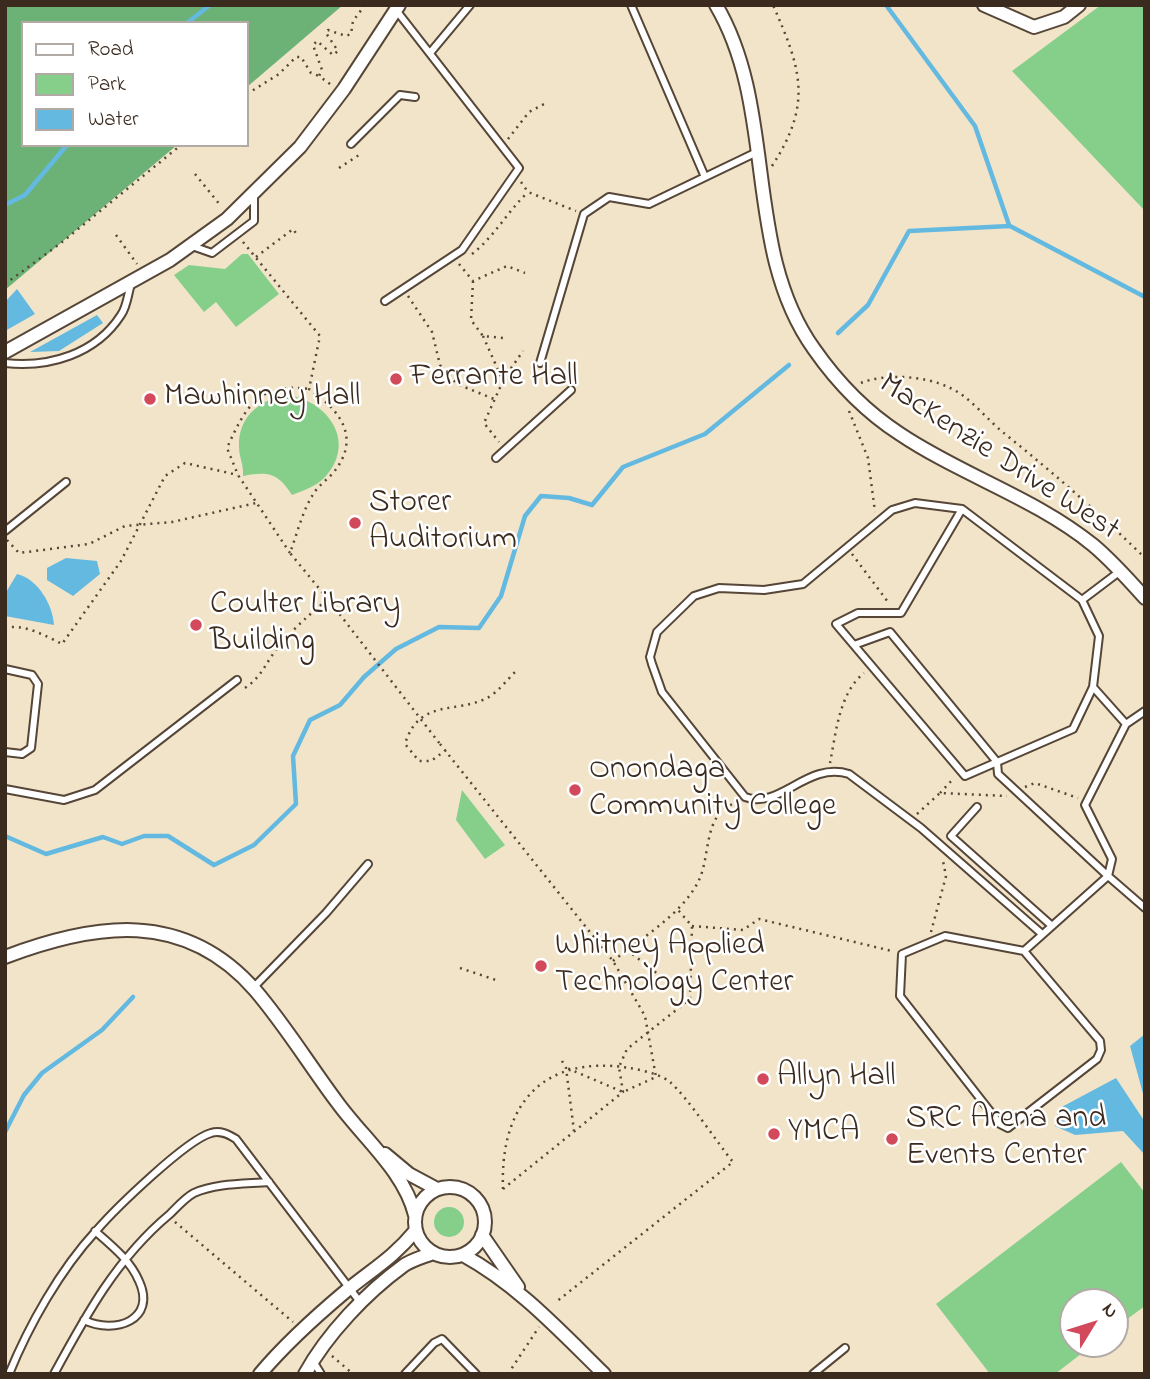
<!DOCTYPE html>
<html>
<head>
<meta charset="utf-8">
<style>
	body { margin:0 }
	#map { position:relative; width:1150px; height:1379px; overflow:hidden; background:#f2e4c9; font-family:"Indie Flower",sans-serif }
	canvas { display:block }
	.frame { position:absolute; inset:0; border:7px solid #3b2a1e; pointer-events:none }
	.legend { position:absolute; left:21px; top:21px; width:228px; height:126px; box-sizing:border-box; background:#fff; border:2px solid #b1aaa5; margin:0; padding:9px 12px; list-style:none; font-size:21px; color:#3b2a1e }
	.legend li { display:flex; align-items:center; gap:14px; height:35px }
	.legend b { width:35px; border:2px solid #b1aaa5 }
	.north { position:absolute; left:1059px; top:1288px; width:70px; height:70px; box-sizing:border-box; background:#fff; border:2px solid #b1aaa5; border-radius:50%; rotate:52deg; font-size:19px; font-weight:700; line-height:28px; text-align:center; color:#3b2a1e }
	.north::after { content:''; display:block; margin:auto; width:24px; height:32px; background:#d1495b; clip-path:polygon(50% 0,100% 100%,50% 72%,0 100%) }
</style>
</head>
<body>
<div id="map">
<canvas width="1150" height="1379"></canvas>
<div class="frame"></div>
<ul class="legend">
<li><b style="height:9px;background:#fff"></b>Road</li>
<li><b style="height:19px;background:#85cf8b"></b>Park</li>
<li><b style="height:19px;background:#63b9e0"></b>Water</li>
</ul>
<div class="north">N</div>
</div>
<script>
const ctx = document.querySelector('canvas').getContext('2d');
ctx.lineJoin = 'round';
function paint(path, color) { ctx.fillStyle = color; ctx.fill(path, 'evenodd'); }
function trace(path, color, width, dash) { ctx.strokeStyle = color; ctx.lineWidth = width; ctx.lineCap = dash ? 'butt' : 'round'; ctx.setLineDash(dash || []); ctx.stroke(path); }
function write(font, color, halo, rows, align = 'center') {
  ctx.font = font + ' "Indie Flower",sans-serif'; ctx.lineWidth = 5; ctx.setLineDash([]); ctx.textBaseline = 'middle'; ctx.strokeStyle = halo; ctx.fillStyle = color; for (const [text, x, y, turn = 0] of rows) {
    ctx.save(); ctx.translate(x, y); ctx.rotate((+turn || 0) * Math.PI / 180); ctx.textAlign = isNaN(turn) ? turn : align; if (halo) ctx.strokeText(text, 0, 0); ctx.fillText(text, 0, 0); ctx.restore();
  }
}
paint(new Path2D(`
	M1101,5H1145V211L1012,71Z
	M242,254H248L279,294L236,327L216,302L204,312L174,275L189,265L225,269Z
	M283,395C325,397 358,440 326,476C316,487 304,490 292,495C278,473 268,471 243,476C244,465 239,457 239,447C238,418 257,402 283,395Z
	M462,790L505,845L485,859L456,820Z
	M1121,1162L1145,1193V1306L1115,1328V1302H1073V1344H1094L1055,1374H990L936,1304Z
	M434 1222a15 15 0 1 1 30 0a15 15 0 1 1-30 0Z`), '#85cf8b');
paint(new Path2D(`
	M5,5H343L247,87V23H23V145H177L5,290Z`), '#6cb277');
paint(new Path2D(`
	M17,289L35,314L5,331V302Z
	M97,315L103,323L59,351L30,352Z
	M66,558L97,561L100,574L73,596L47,580V568Z
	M17,574C38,579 53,605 54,625L5,616V594Z
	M1145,1034V1101L1130,1046Z
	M1116,1078L1145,1122V1155L1123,1131L1075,1135L1055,1126L1058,1109Z`), '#63b9e0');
trace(new Path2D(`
	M886,5L975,126L1009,225
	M187,23L210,5
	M5,205L25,195L67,145
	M838,333L868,305L909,231L1010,226L1145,297
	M5,836L46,854L103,837L122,844L144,836H168L214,865L254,845L296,804L293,756L310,720L340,705L364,677L396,649L439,627L479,628L501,596L525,516L541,496L569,498L592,505L623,467L705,434L789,365
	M5,1132L24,1095L42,1073L102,1030L133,997`), '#63b9e0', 4.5);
const lane = new Path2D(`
	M631,5L705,177
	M430,53L470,5
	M351,144L400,95L415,97
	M192,246L212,253L254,221V195
	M385,301L462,250L519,168L396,10
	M5,363C49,368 96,354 121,315C127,307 128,293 131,284
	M540,363L584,214L609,197L649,204L757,152
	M496,458L571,390
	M962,509L901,613H858L836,624L965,776L1073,729L1093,687
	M5,531L66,482
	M1082,600L1099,636L1093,687L1126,724L1085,805L1112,859L1108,876L1145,908
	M854,645L890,632L997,762L998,774L1108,876L1024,951L945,936L902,954L900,996L1000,1124L1008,1128L1097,1059L1101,1050L1100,1041L1024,951
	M5,669L32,675L38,684L31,748L22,754L5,752
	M1126,724L1145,711
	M5,789L64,800L95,790L237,680
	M977,807L951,836L1052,926
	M1042,934L921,828L849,774C807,761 780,810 745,797L662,692L652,664L650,657L657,632L694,596L719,588L764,590L803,584L892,510L915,503L962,509L1082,600L1119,572
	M253,988L326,913L368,864
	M84,1320C115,1335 157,1320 139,1281C130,1260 112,1246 95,1231
	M313,1361L321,1374
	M9,1374C29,1325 60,1270 96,1231C115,1209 186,1140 211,1133C220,1130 228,1134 236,1139L360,1302
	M54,1374C86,1315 117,1258 170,1214C177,1207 186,1197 194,1193C216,1183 245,1184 269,1182
	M405,1374L434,1343L442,1339L476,1374
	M813,1374L845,1348`);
const street = new Path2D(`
	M716,5C778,110 742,248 814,349C837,382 866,412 900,434C961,475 1035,498 1093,545C1111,560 1129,580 1145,598
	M984,5L1034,27L1064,17L1079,5
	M5,352L170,260L227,219L300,147L344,89L399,5
	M5,957C95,923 184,909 255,990C285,1025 310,1066 337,1102C363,1138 404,1171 415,1215
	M385,1154L409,1174L437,1189
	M415 1222a35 35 0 1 1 70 0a35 35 0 1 1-70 0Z
	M482,1235L518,1287
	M463,1255C518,1285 560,1331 604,1374
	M260,1374C286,1343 315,1317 346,1291C374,1268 392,1259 416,1230
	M305,1374C327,1334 366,1293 403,1266C411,1260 423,1257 433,1253`);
trace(lane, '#564638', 10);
trace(street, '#564638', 16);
trace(new Path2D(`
	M330,84L319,76L322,70L313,45L317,41L333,55L338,51L326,33L328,30L346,36L351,34L353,21L365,5
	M247,94L279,74L296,57H301L311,73L319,76
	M508,139L529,112L546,103
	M772,166C813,103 801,69 773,5
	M339,168L359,155
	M195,174L221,206
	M521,182L528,192L576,211
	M116,235L137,264
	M243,242L320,336L309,389C340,410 362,438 333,473C327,480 319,485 314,493C303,509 297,534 290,553L331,603
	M472,254C495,236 507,212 528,192
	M256,257L293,229L298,236
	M459,264L473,281L507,266L525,273
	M473,281L471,320L483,336L503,338
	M5,284L61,243L181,145
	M408,296L432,332L440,365L457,384L494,399
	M483,336L503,381L484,423L499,442
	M503,380L523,351
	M861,383C885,373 925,376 948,387C970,396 987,420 1005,434C1055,474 1100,514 1145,558
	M849,411L868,458L875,512
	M7,540L19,553L89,544L125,526L172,522L256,503
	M290,553L238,475L227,448C245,408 258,382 308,389
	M852,554L888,602
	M5,628C23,623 46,636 62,644L121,561L165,476L185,463L238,475
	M245,688C263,676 266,661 280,645C294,628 310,614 328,599
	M440,744L613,961L645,1016L656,1077L623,1092L567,1068
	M446,750L431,761H419L405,744C419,698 456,714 487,698C497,693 507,680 515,672
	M830,763C836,733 839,693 864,673
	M1025,787L1035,783L1078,798
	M940,793L954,778
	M917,814L940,793L1007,796
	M692,926L743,930L759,919L892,951
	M931,932L946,876L943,861
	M627,950L690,999
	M613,961C641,938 683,914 699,880C711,855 703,812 736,803
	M460,968L499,981
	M562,1061L566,1068L574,1131
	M503,1189C500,1115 533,1061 613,1066C628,1067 658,1072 670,1082C688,1098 716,1141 733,1162L556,1302
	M503,1189L623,1092L619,1067L627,1049L690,999L692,926L678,910
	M175,1222L293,1322
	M332,1356L353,1374
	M508,1374L539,1327`), '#564638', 2.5, [2, 5]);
trace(lane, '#fff', 6);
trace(street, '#fff', 12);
trace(new Path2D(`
	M331,603L440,744`), '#564638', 2.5, [2, 5]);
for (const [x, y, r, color] of [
	[396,379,7,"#d1495b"],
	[150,399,7,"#d1495b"],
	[355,523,7,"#d1495b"],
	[196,625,7,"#d1495b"],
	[575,790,7,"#d1495b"],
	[541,966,7,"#d1495b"],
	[763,1079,7,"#d1495b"],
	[774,1134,7,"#d1495b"],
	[892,1139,7,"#d1495b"]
]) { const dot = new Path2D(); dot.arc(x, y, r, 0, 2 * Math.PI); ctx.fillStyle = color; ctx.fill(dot); trace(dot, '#fff', 2.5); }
write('32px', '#3b2a1e', '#fff', [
	["Ferrante Hall",410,379],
	["Mawhinney Hall",164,399],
	["Storer",369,505],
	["Auditorium",369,542],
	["Coulter Library",210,607],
	["Building",210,644],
	["Onondaga",589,772],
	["Community College",589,809],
	["Whitney Applied",555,948],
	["Technology Center",555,985],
	["Allyn Hall",777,1079],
	["SRC Arena and",906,1121],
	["Events Center",906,1158],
	["YMCA",788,1134]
], 'left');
write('32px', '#3b2a1e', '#fff', [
	["MacKenzie Drive West",998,459,33]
]);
</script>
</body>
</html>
